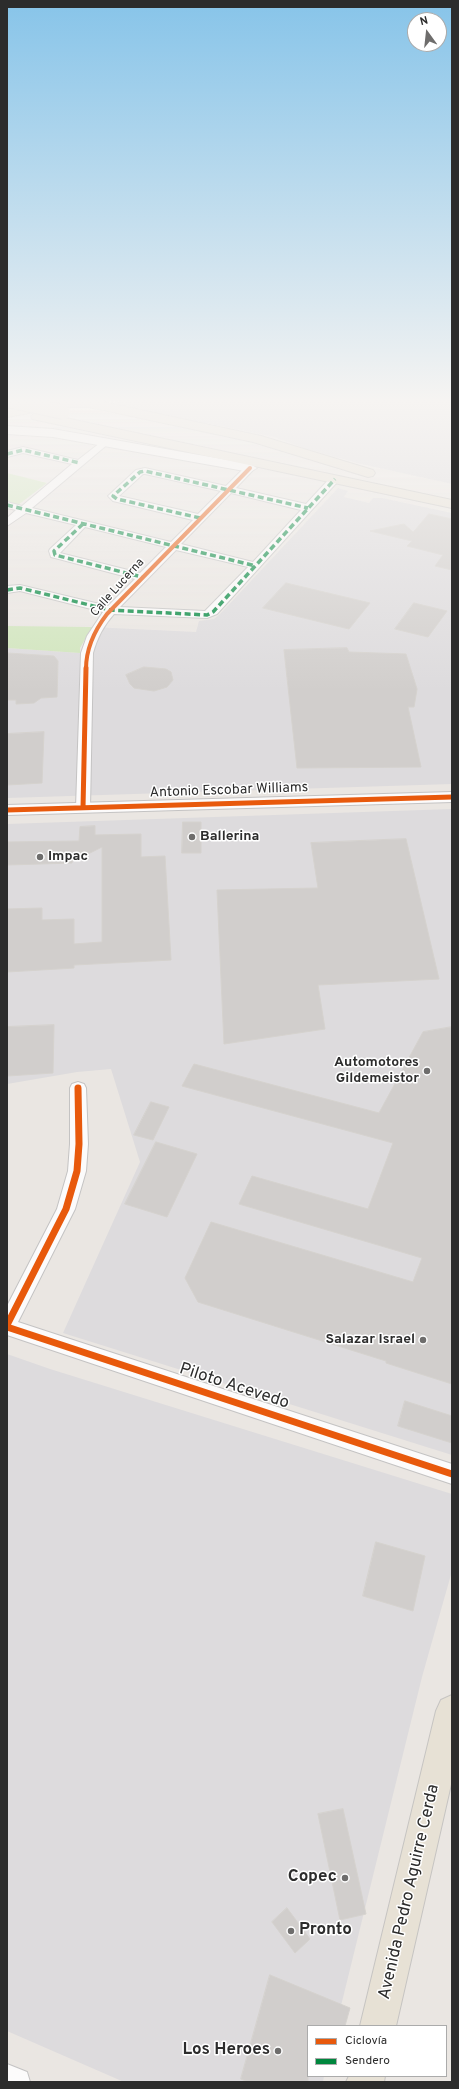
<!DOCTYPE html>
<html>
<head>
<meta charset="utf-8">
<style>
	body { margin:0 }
	#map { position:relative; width:459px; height:2089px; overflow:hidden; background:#eae6e2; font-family:Overpass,sans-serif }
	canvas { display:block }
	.frame { position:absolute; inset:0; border:8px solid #2c2c2c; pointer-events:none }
	.legend { position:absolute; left:307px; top:2025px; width:140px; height:52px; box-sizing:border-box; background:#fff; border:1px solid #ababab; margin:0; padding:5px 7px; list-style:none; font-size:12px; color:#2c2c2c }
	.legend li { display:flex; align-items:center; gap:8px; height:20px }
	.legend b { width:20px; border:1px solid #ababab }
	.north { position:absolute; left:407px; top:12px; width:40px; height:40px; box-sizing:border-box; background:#fff; border:1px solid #ababab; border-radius:50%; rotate:345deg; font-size:11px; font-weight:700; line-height:16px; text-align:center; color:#2c2c2c }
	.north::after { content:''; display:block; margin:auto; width:14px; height:18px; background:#6e6d6c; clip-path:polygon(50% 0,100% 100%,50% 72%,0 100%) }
</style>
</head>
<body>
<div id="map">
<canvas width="459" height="2089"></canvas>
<div class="frame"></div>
<ul class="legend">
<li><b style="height:5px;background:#e8590c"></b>Ciclovía</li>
<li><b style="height:5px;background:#00873e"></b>Sendero</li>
</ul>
<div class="north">N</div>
</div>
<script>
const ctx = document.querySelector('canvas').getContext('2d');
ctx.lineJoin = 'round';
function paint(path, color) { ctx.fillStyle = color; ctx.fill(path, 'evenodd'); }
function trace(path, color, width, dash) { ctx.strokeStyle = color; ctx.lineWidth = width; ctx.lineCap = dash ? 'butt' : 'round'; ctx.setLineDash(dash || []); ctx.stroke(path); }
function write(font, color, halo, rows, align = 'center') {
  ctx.font = font + ' Overpass,sans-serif'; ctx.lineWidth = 3; ctx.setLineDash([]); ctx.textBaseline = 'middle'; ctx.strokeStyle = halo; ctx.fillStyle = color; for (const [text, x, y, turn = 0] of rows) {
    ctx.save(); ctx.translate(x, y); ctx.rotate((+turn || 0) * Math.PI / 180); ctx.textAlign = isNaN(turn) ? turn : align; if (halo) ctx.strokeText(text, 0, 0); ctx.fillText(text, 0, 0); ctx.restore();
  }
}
paint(new Path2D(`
	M127,399H452V484L361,464L306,449L274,437L112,404Z
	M338,488L348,491L344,497L369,503L373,498H382L452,513V784L7,798V648L80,653L92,627L196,632L199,621L214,619L220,614Z
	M452,809V1455L63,1333L140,1162L111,1069L77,1072L7,1084V824Z
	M7,1354L50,1369L452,1494V1571L422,1677L336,2026H308V2076H324L323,2082H124L7,2031Z`), '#dddbdd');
paint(new Path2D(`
	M7,473L47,483L18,505L7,501Z
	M7,626L92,627L80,648V653L7,648Z`), '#d0e5bc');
const building = new Path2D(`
	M429,514L452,519V570L435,566L443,555L407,546L412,541L370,531L404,524L413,532Z
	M286,583L370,603L349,629L263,608Z
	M414,603L447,611L428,637L395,629Z
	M347,648L349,652L406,654L417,689L414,707H408L421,767L297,768L284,650Z
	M7,653L54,656L58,661L57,697L41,698L34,703L16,704V700H7Z
	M144,667L166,669L171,672L173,680L167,687L154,691L134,688L130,684L126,675Z
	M44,732L42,783L7,785V734Z
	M183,822H201V853H182Z
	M95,826V835L141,834V857L165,856L171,960L74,965V968L7,972V909L42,908V920L74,919V944L102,942V847L86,855H73L72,863L7,865V842L79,841L80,827Z
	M406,839L439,979L318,985L325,1029L224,1044L217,890L318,888L311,843Z
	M54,1025L53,1073L7,1076V1027Z
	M452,1027V1384L386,1363V1361L198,1302L185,1278L211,1222L413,1282L422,1258L239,1204L252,1176L368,1209L393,1143L182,1086L194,1064L379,1113L423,1032Z
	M151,1102L169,1107L153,1140L134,1135Z
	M156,1142L197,1154L167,1217L125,1204Z
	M405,1401L452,1416V1443L398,1426Z
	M376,1542L425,1556L413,1611L363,1596Z
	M343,1809L366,1914L340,1920L318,1814Z
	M287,1908L310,1939L295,1953L272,1922Z
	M270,1975L350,2008L345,2026H308V2082H248L241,2079Z`);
paint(building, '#d1cecc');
trace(building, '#d5d2ce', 1);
const minor = new Path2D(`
	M105,439L110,442L108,444L32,508L171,542L193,520L113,501L108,496L136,470L145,468L226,486L246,466L250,465L255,468L236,488L306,504L331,477L335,476L340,479L217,614L207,618L114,614C104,625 97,638 93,653L90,808L88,811H78L76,808L81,653L87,636L103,612L20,591L7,593V586L20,585L108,606L135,579L51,557L49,551L50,549L76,525L26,513L7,526V518L16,510L7,508V502L22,506L72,464L23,453L7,457V451L23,447L78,460ZM143,474H145L221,491L198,514L119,496ZM231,493L301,510L253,562L181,544ZM85,527L166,547L140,573L60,553ZM176,550L248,567L205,611L120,607Z
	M78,1082L84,1084L86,1088L88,1144L86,1171L75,1209L18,1322L452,1464V1484L7,1335V1306L57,1209L68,1171L70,1144V1088L72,1084Z
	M7,2064L27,2072L30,2082H7Z`);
const tertiary = new Path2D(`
	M452,792V802L7,815V805Z`);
const secondary = new Path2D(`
	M7,426L53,429L250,464L257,468L250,472L53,437L7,434Z`);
const primary = new Path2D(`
	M63,399H89L261,436L373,470L375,473L373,476L368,477L253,442L89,407H63L7,417V409Z
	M37,412L452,500V508L32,419L31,416Z
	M452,1695V1780L396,2026H360L436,1711L441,1700Z
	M349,2076H385L384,2082H346Z`);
trace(minor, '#c4c3c3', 2);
trace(tertiary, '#c4c3c3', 2);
trace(secondary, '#c4c3c3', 2);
trace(primary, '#c6c4c2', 2);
paint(minor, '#fcfbfb');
paint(tertiary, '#fcfbfb');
paint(secondary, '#fcfbfb');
paint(primary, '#e7e1d5');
const primaryBridge = new Path2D(`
	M7,400L63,412`);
trace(primaryBridge, '#c6c4c2', 16, []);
trace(primaryBridge, '#e7e1d5', 14);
trace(new Path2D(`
	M7,454L23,450L80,463
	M7,505L256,566
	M200,518L117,499L113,496L140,472L145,471L308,508
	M83,524L54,551L55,555L142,577
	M7,590L20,588L110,610L207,615L213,612L335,479`), '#00873e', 3.5, [6, 3.5]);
trace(new Path2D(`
	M86,669C86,648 94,631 107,614L250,468`), '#e8590c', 4);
trace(new Path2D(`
	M83,808L86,668
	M7,810L452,797`), '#e8590c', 5);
trace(new Path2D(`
	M7,1325L66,1209L77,1171L79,1144L78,1088
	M7,1327L452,1474`), '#e8590c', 7);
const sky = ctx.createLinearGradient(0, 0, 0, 691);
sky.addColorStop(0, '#87c4e9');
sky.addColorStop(0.58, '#f6f4f2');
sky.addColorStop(1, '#f6f4f200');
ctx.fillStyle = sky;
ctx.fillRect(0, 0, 459, 691);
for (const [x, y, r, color] of [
	[192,837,4,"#6e6d6c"],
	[40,857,4,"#6e6d6c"],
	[427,1071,4,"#6e6d6c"],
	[423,1340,4,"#6e6d6c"],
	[345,1878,4,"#6e6d6c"],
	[291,1931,4,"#6e6d6c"],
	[278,2051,4,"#6e6d6c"]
]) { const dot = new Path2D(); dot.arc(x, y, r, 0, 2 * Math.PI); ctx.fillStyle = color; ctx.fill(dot); trace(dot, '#fff', 1.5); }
write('12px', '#2c2c2c', '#fff', [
	["Calle Lucerna",118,588,-48]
]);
write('14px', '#2c2c2c', '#fff', [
	["Antonio Escobar Williams",229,791,-2]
]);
write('bold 14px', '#2c2c2c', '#fff', [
	["Ballerina",200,837],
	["Impac",48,857],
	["Automotores",419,1063,"right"],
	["Gildemeistor",419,1079,"right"],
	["Salazar Israel",415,1340,"right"]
], 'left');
write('17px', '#2c2c2c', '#fff', [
	["Piloto Acevedo",234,1387,18],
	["Avenida Pedro Aguirre Cerda",410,1892,-77]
]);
write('bold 17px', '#2c2c2c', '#fff', [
	["Copec",337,1878],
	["Pronto",299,1931,"left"],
	["Los Heroes",270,2051]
], 'right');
</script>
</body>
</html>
